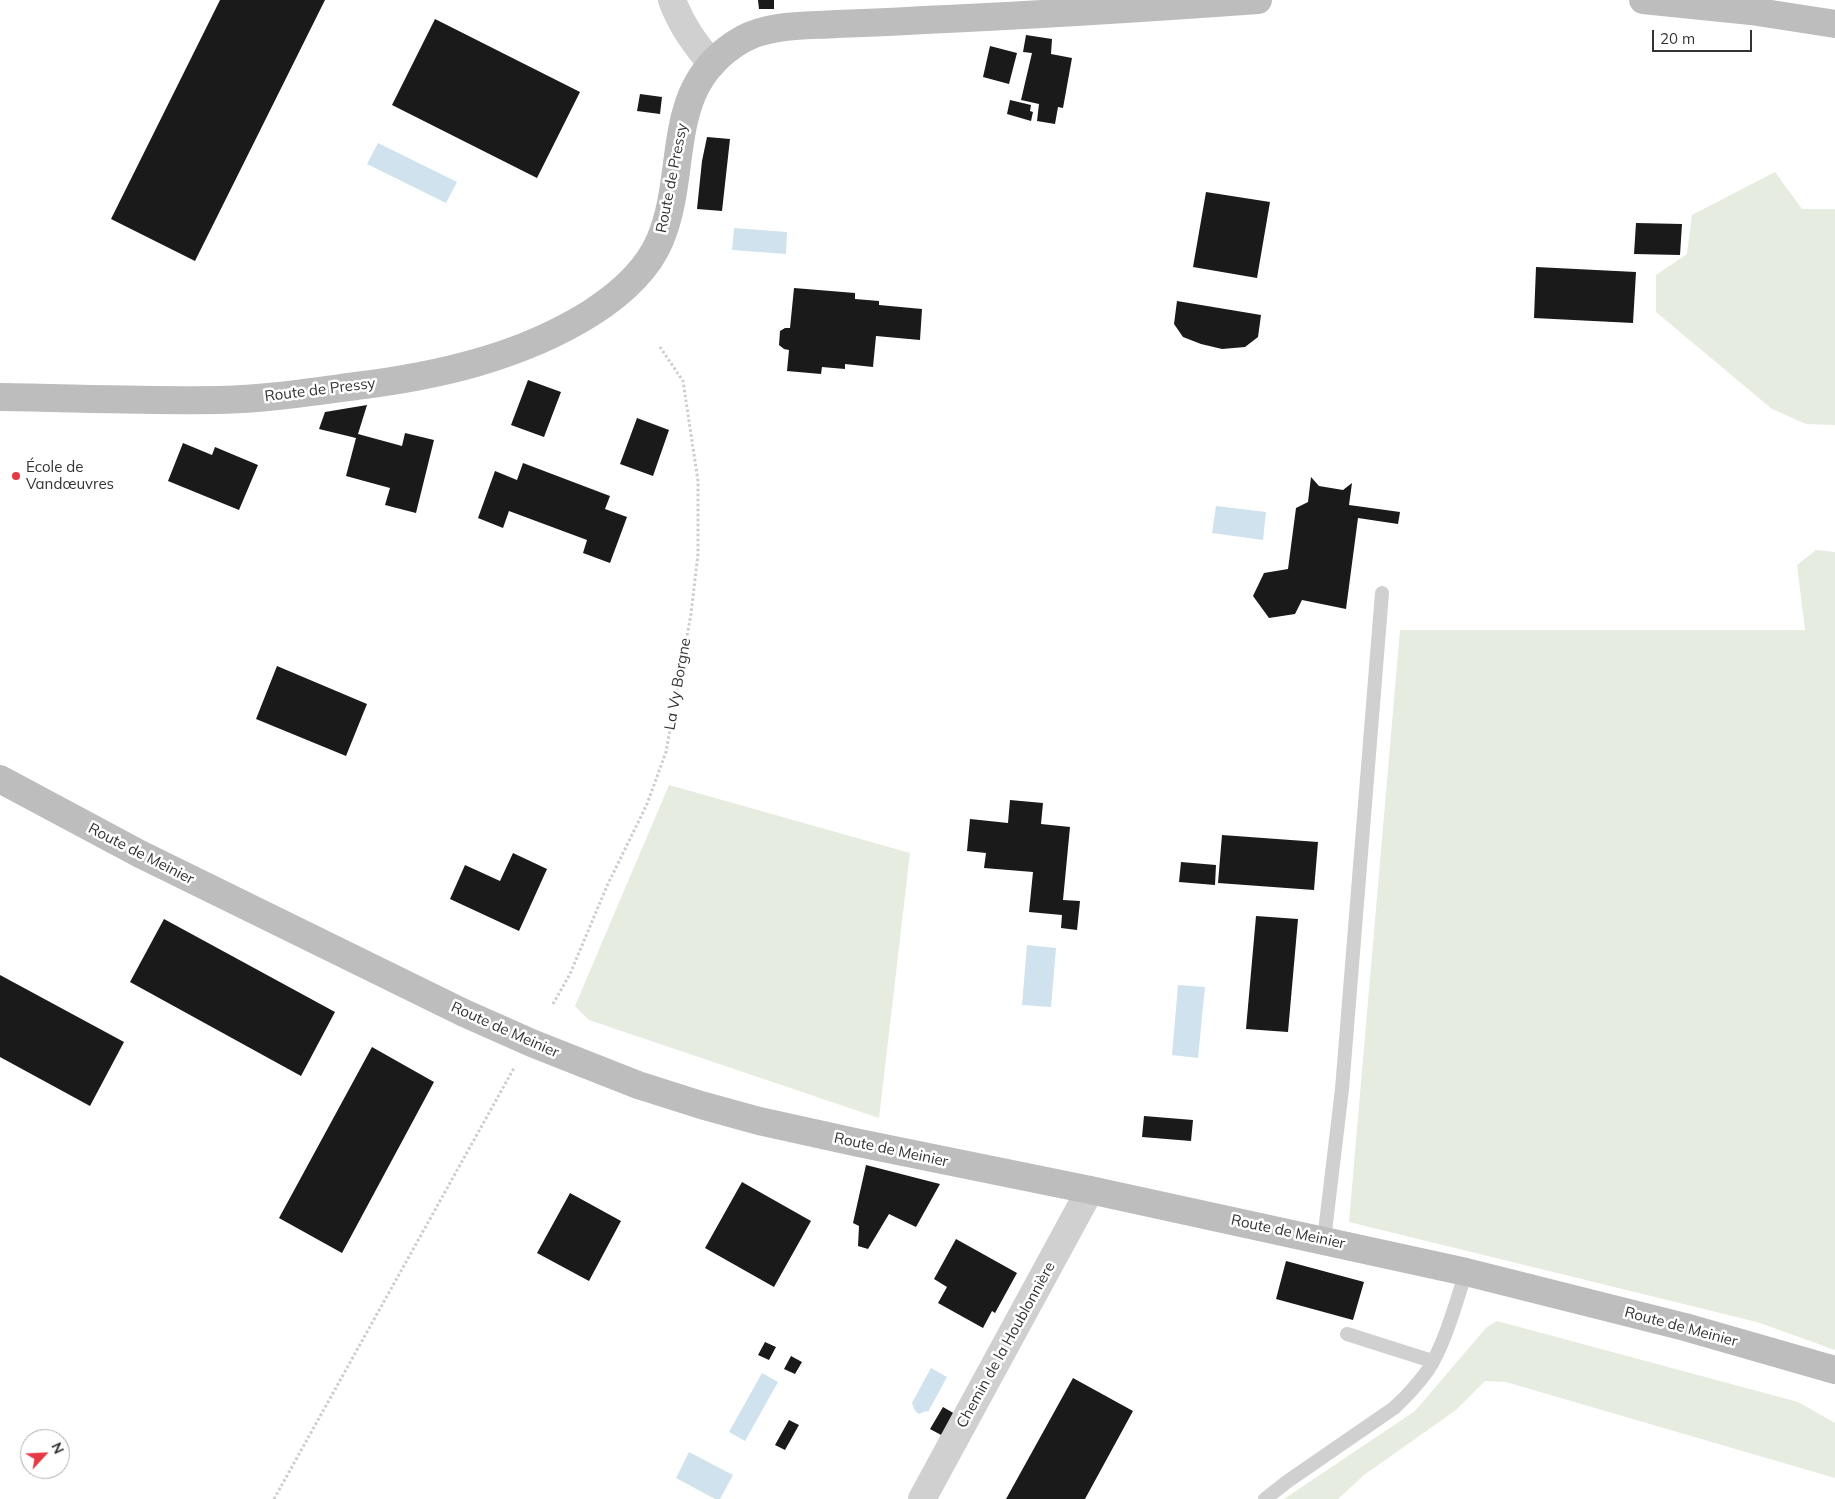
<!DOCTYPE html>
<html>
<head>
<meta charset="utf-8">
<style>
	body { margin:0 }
	#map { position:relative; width:1835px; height:1499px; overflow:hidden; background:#fff; font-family:Mulish,sans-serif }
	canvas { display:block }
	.north { position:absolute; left:20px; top:1429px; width:50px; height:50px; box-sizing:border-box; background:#fff; border:1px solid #adadad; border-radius:50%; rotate:65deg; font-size:14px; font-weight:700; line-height:20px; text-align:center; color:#333 }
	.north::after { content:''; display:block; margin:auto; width:18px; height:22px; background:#e63946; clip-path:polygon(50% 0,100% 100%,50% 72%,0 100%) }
	.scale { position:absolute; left:1652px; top:30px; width:100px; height:22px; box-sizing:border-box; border:2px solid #333; border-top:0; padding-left:6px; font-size:15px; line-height:18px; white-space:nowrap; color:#333; -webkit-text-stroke:4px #fff; paint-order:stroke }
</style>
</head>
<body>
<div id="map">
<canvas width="1835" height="1499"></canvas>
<div class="north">N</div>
<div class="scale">20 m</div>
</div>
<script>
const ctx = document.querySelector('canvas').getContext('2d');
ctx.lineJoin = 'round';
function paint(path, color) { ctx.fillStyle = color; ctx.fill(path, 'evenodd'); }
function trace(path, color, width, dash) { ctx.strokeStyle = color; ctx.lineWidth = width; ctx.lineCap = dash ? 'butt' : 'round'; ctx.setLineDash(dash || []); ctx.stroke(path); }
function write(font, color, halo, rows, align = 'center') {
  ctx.font = font + ' Mulish,sans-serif'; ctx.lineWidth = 5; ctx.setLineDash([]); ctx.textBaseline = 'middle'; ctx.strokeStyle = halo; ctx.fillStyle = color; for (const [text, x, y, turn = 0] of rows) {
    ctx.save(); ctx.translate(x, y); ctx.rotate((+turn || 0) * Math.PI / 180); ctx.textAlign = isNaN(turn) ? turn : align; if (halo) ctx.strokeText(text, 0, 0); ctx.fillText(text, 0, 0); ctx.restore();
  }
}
paint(new Path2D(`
	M1775,172L1802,209H1835V425L1806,424L1772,409L1656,312V275L1687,254L1692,215Z
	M1816,550L1835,552V1350L1757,1322L1349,1222L1400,630H1805L1797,565Z
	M669,785L910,853L879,1118L589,1020L575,1006Z
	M1497,1321L1798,1402L1835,1423V1478L1506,1382L1485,1381L1456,1410L1364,1475L1338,1499H1284L1415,1411L1486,1328Z`), '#e6ecdf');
paint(new Path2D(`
	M378,143L457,182L446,203L367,164Z
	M734,228L787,232L786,254L732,250Z
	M1216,506L1266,512L1263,540L1212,533Z
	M1027,945L1056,948L1051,1007L1022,1005Z
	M1178,985L1205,987L1198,1058L1172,1055Z
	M931,1368L947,1377L928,1412L926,1411L919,1414L915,1411L912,1403Z
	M762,1373L778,1382L745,1441L729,1432Z
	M689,1452L733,1475L720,1499H715L676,1478Z`), '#cfe2ee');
paint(new Path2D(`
	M220,0H325L195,261L111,219Z
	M758,0H774V9H759Z
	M435,19L580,92L537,178L392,105Z
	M1026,35L1052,39L1051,54L1072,58L1063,108L1058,107L1055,124L1037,121L1039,104L1021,100L1032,53L1023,52Z
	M990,46L1017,53L1009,84L983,77Z
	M640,94L662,97L660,114L637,111Z
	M1010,100L1031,105L1030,111L1033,112L1031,121L1007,114Z
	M707,137L730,139L722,211L697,209L702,161Z
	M1206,192L1270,202L1257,278L1193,267Z
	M1636,223L1682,224L1680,255L1634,254Z
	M1536,267L1636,272L1633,323L1534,318Z
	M794,288L855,293V299L879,301V305L922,309L920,340L876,336L873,367L845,364V369L822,367L821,374L787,371L789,350L784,349L779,345L780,331L785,328H790Z
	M1177,301L1261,315L1258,337L1245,347L1222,349L1201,344L1183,337L1174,324Z
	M528,380L561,392L544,437L511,425Z
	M367,405L358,434L402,446L405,433L434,440L416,513L385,505L390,488L346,476L356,438L319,429L325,412Z
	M637,418L669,430L653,476L620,464Z
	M183,443L212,455L215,447L258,465L239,510L168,481Z
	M523,463L610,496L605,509L627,517L610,563L583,553L587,540L509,511L503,528L478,518L495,471L517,480Z
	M1311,477L1319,486L1343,490L1352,483L1349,505L1400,512L1398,524L1358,518L1346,609L1302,600L1295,614L1269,618L1253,596L1264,573L1288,569L1296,508L1308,502Z
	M277,666L367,704L346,756L256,719Z
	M1010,800L1043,803L1041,824L1070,827L1063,900L1080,901L1077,930L1061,928L1062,915L1029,912L1033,872L984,868L986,853L967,851L970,819L1008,823Z
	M1222,835L1318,842L1314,890L1218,883Z
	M513,853L547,869L519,931L450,899L465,865L500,881Z
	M1181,862L1216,865L1215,885L1179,882Z
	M1256,916L1298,919L1288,1032L1246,1029Z
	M164,919L335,1012L301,1076L130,982Z
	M0,975L124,1042L90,1106L0,1057Z
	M372,1047L434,1082L342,1253L279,1218Z
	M1144,1116L1193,1120L1191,1141L1142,1137Z
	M866,1165L940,1184L916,1227L889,1214L868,1249L858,1246L859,1226L853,1223Z
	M742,1182L811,1221L774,1287L705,1248Z
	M570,1193L621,1221L589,1281L537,1253Z
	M956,1239L1017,1273L995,1313L992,1311L983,1328L938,1303L947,1287L934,1279Z
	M1286,1261L1364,1282L1353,1320L1276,1299Z
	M765,1342L776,1347L769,1360L758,1355Z
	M791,1356L802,1362L795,1374L784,1369Z
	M1073,1378L1133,1411L1085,1499H1006Z
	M943,1407L955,1414L943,1436L930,1429Z
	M789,1420L799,1425L785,1450L775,1445Z`), '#1a1a1a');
trace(new Path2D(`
	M553,1004L570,974L607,886L647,804L666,752L691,614L698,554V481L683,381L660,347
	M274,1499L514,1068`), '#cdcdcd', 3, [2.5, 2.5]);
trace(new Path2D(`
	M1324,1240L1342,1089L1382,593
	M1347,1334L1432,1361
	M1265,1499L1288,1481L1394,1408C1407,1396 1418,1384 1428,1370C1445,1344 1456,1302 1466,1272`), '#d0d0d0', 14);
trace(new Path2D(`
	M672,0C681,25 695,44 712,64
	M922,1499L1090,1190`), '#d0d0d0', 28);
trace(new Path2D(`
	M1643,0L1751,11L1835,24
	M0,397C73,398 146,401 219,400C265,399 311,392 356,386C438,376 521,357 591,313C619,295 647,271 660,240C690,169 661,85 743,39C770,24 807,26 836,24C865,23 894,22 924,20C1035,15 1147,8 1258,0
	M0,779L140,854L464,1013L534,1044L638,1085L701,1105L759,1121L859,1143L1090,1190L1466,1272L1685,1327L1835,1370`), '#bdbdbd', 28);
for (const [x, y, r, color] of [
	[16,476,5,"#e63946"]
]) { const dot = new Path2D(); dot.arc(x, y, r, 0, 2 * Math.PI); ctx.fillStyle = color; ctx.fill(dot); trace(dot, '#fff', 2); }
write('15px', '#333', '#fff', [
	["Route de Pressy",672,178,-79],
	["Route de Pressy",320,390,-7],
	["La Vy Borgne",678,684,-80],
	["Route de Meinier",141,854,27],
	["Route de Meinier",505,1030,24],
	["Route de Meinier",891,1150,12],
	["Route de Meinier",1288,1232,12],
	["Route de Meinier",1681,1327,15],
	["Chemin de la Houblonnière",1006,1345,-61]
]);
write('15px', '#333', '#fff', [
	["École de",26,467],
	["Vandœuvres",26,484]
], 'left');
</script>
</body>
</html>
